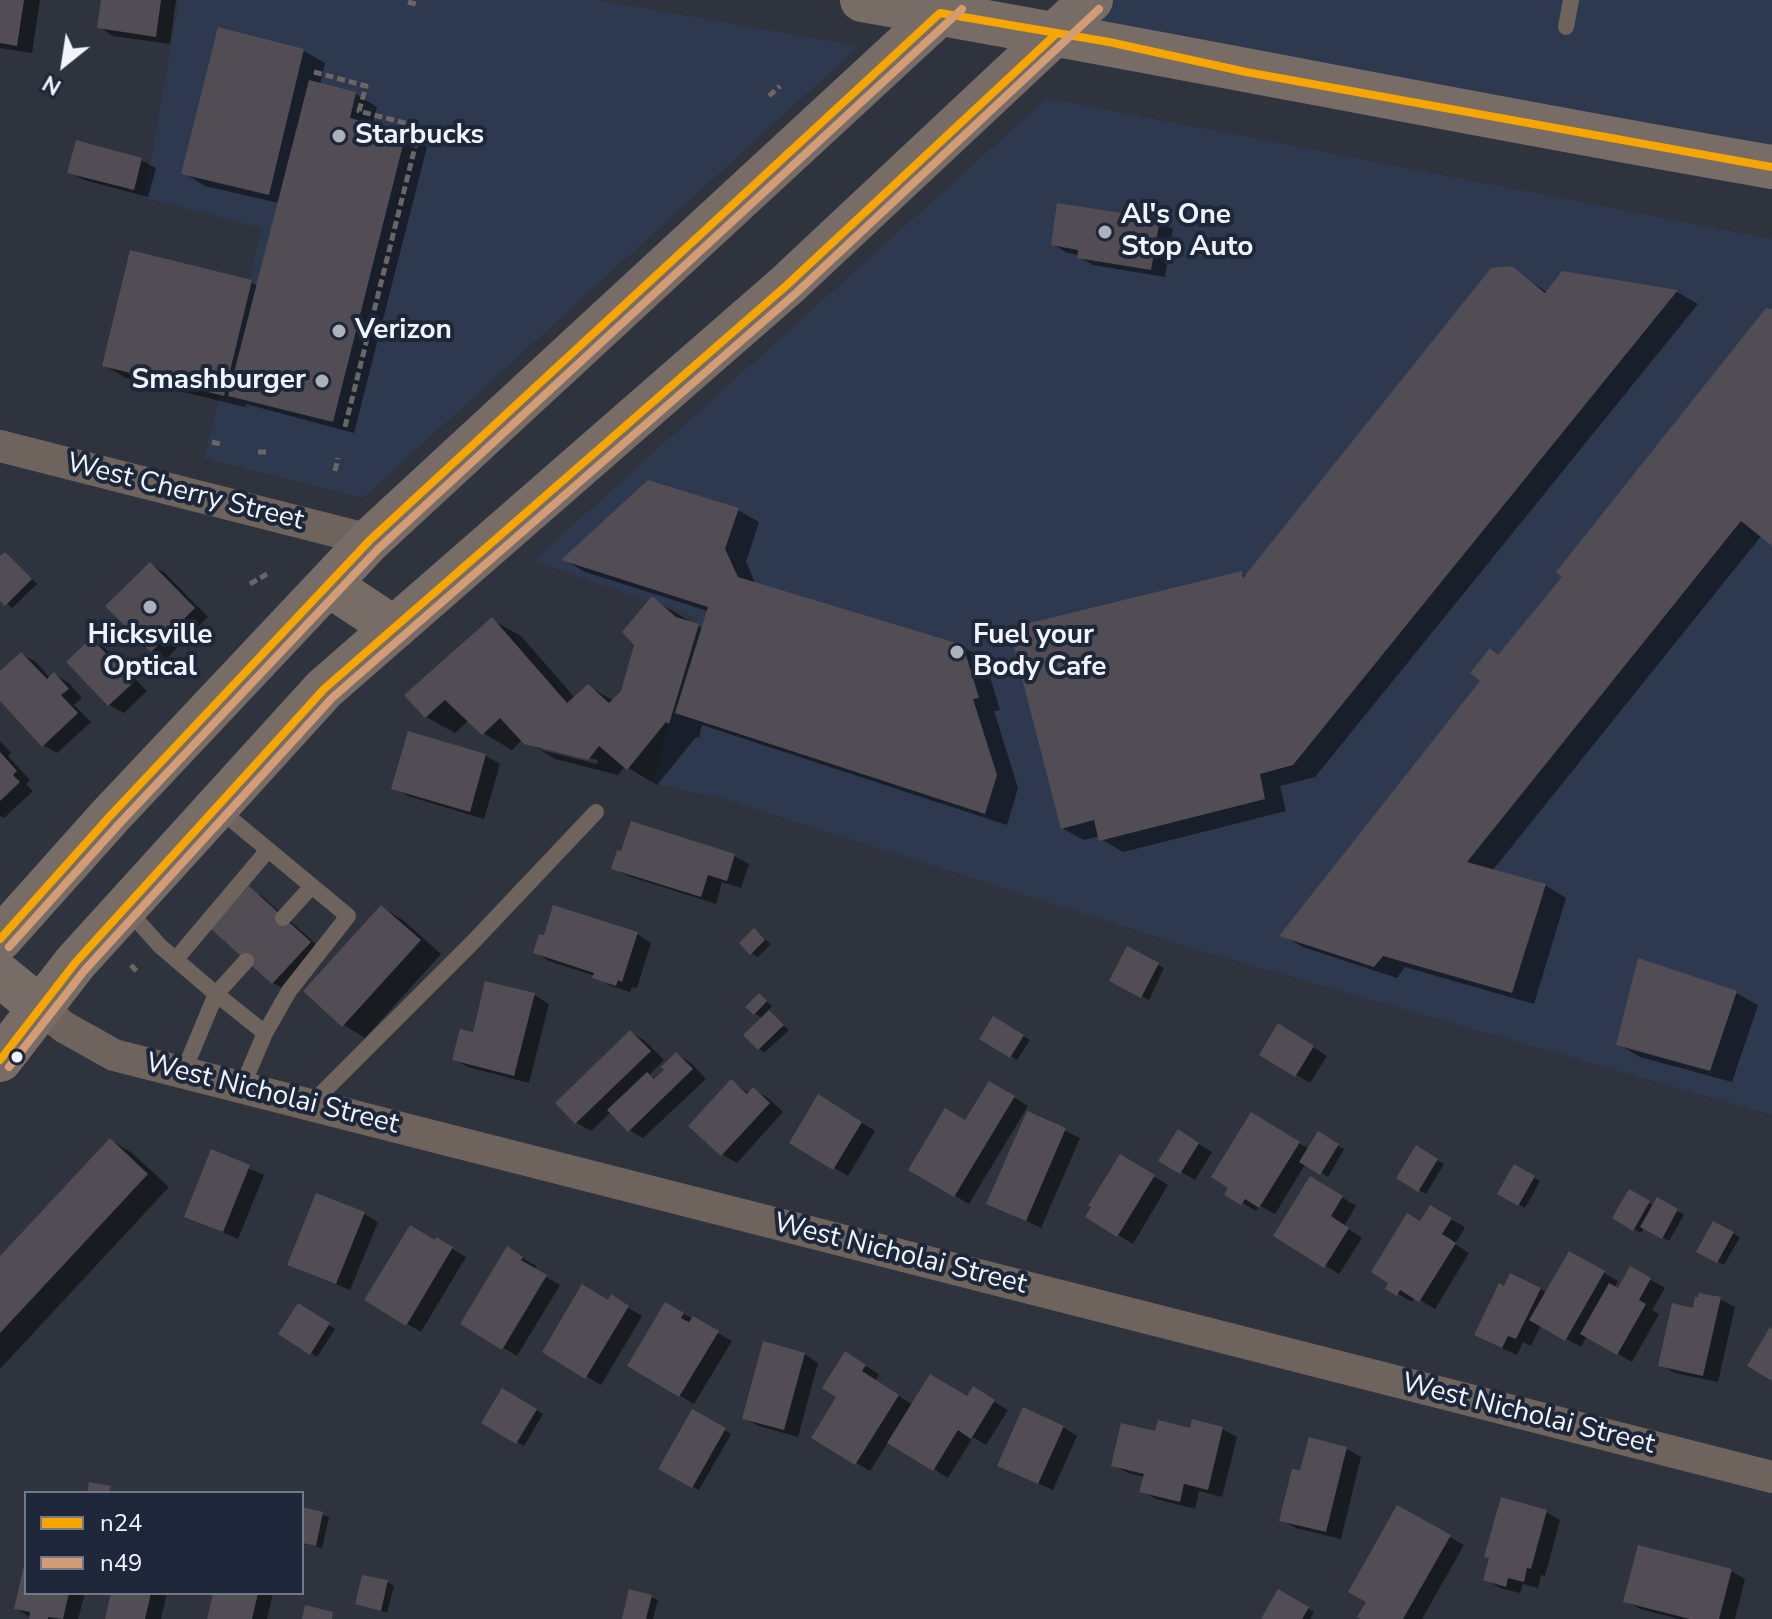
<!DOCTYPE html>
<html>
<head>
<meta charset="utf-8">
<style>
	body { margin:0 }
	#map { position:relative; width:1772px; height:1619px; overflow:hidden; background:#2e333d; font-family:"Nunito Sans",sans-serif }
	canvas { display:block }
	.legend { position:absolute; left:24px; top:1491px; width:280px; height:104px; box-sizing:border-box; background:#1e2739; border:2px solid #727988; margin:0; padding:10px 14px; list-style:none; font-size:24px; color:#f0f5ff }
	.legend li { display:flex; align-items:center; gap:16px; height:40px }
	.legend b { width:40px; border:2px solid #727988 }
	.north { position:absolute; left:24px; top:24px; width:80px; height:80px; -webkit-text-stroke:6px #1e2739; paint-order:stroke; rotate:210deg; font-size:22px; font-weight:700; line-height:32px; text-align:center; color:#f0f5ff }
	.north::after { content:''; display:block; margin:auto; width:28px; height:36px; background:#f0f5ff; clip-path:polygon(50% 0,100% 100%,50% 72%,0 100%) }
</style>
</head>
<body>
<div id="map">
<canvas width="1772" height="1619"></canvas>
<ul class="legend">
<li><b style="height:10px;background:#f7a600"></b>n24</li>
<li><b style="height:10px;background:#d39c74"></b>n49</li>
</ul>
<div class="north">N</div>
</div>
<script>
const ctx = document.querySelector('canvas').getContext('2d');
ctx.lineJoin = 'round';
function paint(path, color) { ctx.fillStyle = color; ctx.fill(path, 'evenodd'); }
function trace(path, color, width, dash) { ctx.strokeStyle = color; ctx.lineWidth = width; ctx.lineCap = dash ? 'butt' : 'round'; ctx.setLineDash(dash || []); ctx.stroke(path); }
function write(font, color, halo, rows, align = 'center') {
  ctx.font = font + ' "Nunito Sans",sans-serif'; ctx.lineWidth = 8; ctx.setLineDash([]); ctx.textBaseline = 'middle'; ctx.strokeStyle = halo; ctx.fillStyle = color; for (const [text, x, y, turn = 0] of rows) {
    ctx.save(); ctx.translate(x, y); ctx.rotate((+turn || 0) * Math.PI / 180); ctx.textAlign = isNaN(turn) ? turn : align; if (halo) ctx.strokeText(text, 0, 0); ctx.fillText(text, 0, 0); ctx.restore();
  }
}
paint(new Path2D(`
	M179,0H597L859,46L363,498L204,458L262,228L144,198Z
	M1091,0H1772V166L1057,33Z
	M1047,98L1772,239V1115L1198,950L724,799L652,783L698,618L533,561Z`), '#2e394f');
paint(new Path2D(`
	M0,0H40L32,53L0,48Z
	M103,0H176L170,44L113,36L99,27Z
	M304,51L325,63L320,85L356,94L377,107L372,126L405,134L427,147L354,433L246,404L245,407L126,378L104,365L251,282L258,286L279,203L205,186L184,173Z
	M141,160L156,168L148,197L84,180L69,172Z
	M1159,221L1173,229L1165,277L1093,265L1079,257V255L1067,253L1053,244Z
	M1511,268L1548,293L1563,274L1677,292L1698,304L1315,777L1280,786L1286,811L1123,852L1101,839L1100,836L1084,840L1062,828L1241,573L1247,577Z
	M1772,311V543L1762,535L1492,871L1545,885L1566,898L1534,1004L1405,967L1397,978L1303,947L1282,935Z
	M738,510L759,522L746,562L756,585L963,647L985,660L1000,710L994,711L1018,788L1007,825L702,725L699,738L696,737L657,785L625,766L618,775L555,759L523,739L512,750L483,733L469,720L455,733L426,717L492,620L521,636L575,698L588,686L614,701L622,692L652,599L703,629L708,611L585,572L565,560ZM540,746L598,760L597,764L540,750Z
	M5,554L37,584L12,608L0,598V559Z
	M151,565L165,573L208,617L166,659L152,650Z
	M92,641L106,649L147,691L124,713L109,705L69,663Z
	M21,654L36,662L50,678L55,675L69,683L82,698L74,705L91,722L57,753L43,745L0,698V674Z
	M410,734L486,756L500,764L484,819L408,796L394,788Z
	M0,741L11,753L8,756L30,780L26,784L33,791L4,818L0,816Z
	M632,824L734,856L749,864L741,888L722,882L716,904L628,876L614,868L623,854Z
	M249,889L263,897L324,951L288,991L273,983L213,928Z
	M381,907L403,920L441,954L365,1038L344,1025L306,991Z
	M754,931L771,944L758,957L751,953Z
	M637,934L651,943L637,988L632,987L630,992L609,985L595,976L549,961L535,952Z
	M1128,949L1164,968L1149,1000L1112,980Z
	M1736,993L1758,1005L1732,1082L1640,1057L1618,1044Z
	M534,995L549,1004L529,1083L468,1067L454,1059L474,1035Z
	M759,995L772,1006L767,1012L789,1030L765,1052L759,1049L763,1018L755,1014Z
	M994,1019L1030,1040L1017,1060L982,1039Z
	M1279,1026L1327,1056L1310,1083L1262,1054Z
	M631,1032L645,1041L664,1060L649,1075L656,1079L676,1054L691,1063L706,1079L643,1138L629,1130L611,1112L591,1131L577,1123L558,1103Z
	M731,1081L750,1094L754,1090L768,1098L783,1112L737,1163L723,1155L691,1126Z
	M990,1083L1028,1106L969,1204L910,1169L966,1123Z
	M833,1105L875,1131L848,1176L791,1142Z
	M1028,1113L1080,1138L1041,1228L989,1203Z
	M1251,1115L1309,1149L1318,1134L1344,1149L1328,1177L1306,1163L1275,1214L1260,1206L1256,1211L1227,1194Z
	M1178,1132L1212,1152L1195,1180L1161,1160Z
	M111,1140L132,1153L169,1187L0,1369V1259Z
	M1417,1148L1444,1164L1426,1194L1399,1178Z
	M212,1152L264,1175L238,1239L186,1216Z
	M1121,1156L1168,1185L1133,1244L1087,1216Z
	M1514,1167L1540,1181L1525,1208L1500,1194Z
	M1311,1178L1356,1206L1344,1226L1362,1238L1339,1274L1276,1235Z
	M1629,1191L1654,1206L1658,1200L1684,1215L1669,1241L1644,1227L1641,1233L1614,1217Z
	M1431,1208L1465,1227L1455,1244L1469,1253L1435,1309L1415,1297L1412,1302L1388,1288Z
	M364,1214L378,1222L350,1290L290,1264Z
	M1713,1223L1740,1237L1724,1265L1699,1251Z
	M437,1240L466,1257L421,1332L367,1300Z
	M507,1249L536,1266L534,1270L560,1285L517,1356L462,1323Z
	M1570,1254L1618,1281L1614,1288L1619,1291L1631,1269L1665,1288L1652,1310L1659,1314L1632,1362L1587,1336L1581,1347L1541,1325L1531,1346L1523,1342L1517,1355L1491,1343L1540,1289L1547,1293Z
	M611,1297L642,1316L601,1385L544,1351L609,1302Z
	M1720,1299L1735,1307L1718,1382L1675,1373L1661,1365L1694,1310Z
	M666,1304L732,1341L694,1404L629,1365Z
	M298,1305L335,1329L317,1357L281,1334Z
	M804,1354L818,1363L798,1437L759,1426L744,1418Z
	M845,1354L879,1374L875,1381L913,1405L967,1398L973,1389L1008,1410L986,1445L973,1437L948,1478L889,1441L870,1471L814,1437L839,1396Z
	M503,1390L543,1414L524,1446L484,1422Z
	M693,1411L731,1434L699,1490L660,1468Z
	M1063,1427L1077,1436L1053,1490L1014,1473Z
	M1222,1429L1237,1437L1222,1497L1199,1491L1195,1509L1156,1499L1142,1491L1145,1477L1128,1473L1113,1465L1157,1434Z
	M1347,1449L1361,1457L1341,1539L1296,1528L1281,1520L1302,1473Z
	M1398,1508L1464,1545L1422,1619H1364Z
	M302,1509L329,1517L322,1548L302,1543Z
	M1546,1512L1560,1520L1545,1576L1541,1575L1538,1588L1523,1584L1520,1593L1500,1588L1486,1579Z
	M26,1565V1593H85L78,1619H32L16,1608Z
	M1731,1571L1745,1579L1735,1619H1679L1640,1609L1626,1601Z
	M387,1582L394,1586L387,1613L357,1603Z
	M1279,1592L1314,1612L1310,1619H1264Z
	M113,1593H167L161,1619H107Z
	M215,1593H273L267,1619H209Z
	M651,1597L658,1600L653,1619H624Z`), '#0007');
paint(new Path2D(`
	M0,0H24L17,46L0,43Z
	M101,0H161L156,37L97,28Z
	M218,27L304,49L269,195L181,174Z
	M309,80L356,92L350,118L406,133L333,422L228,396Z
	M76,140L142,158L134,190L67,173Z
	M1057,203L1160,219L1151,270L1077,258L1078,250L1051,245Z
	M130,250L252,280L224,396L102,366Z
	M1512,266L1545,293L1562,271L1678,290L1293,765L1260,774L1265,799L1099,841L1094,820L1061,829L1009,628L1242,571L1243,578L1491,268Z
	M1766,308L1772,309V546L1741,521L1467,862L1546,884L1512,993L1383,956L1374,967L1279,936L1480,681L1470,673L1490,648L1498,655L1562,577L1556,572Z
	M648,480L739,508L725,549L738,577L963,645L979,698L973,699L997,775L985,814L675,713L708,607L561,560Z
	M5,552L32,579L5,606L0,601V556Z
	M150,562L195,608L151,652L105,606Z
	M652,596L676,617L699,624L669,724L666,722L627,770L599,746L588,760L524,744L500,718L482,735L445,700L425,718L404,695L492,617L567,703L588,684L609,703L621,691L634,645L622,632Z
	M91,638L134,682L108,706L66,662Z
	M21,652L47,679L54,672L69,689L61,695L78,713L42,747L0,701V671Z
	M408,731L486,754L470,812L391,789Z
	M0,752L17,771L13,775L20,782L0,801Z
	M631,821L735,854L727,881L708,875L701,897L611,869L617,850L621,851Z
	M249,886L311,942L272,984L210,928Z
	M381,905L421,940L342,1027L303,991Z
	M553,905L638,932L622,982L618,980L616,986L592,978L594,973L533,953L539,934L544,935Z
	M754,928L765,940L750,955L739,943Z
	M1127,946L1159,963L1141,998L1109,981Z
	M1638,958L1737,991L1710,1071L1616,1045Z
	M485,981L535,993L514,1076L452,1060L460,1029L473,1032Z
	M759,993L767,1001L754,1015L745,1007Z
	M769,1010L784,1025L758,1050L743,1035Z
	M993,1016L1024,1035L1010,1058L979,1039Z
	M1278,1023L1314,1046L1295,1077L1259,1055Z
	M630,1030L651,1051L575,1124L555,1103Z
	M676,1052L693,1069L628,1132L607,1110L647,1072L654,1079L664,1070L661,1067Z
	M731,1079L747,1094L753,1087L770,1103L721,1156L688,1126Z
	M989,1081L1015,1096L954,1197L908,1170L945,1108L965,1120Z
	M818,1094L862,1122L833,1170L789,1143Z
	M1027,1111L1066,1128L1026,1221L986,1204Z
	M1251,1112L1300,1142L1259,1208L1245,1199L1241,1205L1224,1195L1228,1188L1211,1177Z
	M1178,1129L1199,1143L1180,1174L1158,1161Z
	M1318,1131L1339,1144L1320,1175L1299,1162Z
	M110,1138L148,1174L0,1333V1256Z
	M1416,1145L1438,1159L1418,1192L1396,1178Z
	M211,1149L250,1165L223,1232L184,1217Z
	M1120,1154L1155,1175L1117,1237L1085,1217L1091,1207L1088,1206Z
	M1514,1164L1535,1176L1518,1206L1497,1194Z
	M1310,1176L1343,1196L1331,1216L1349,1228L1324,1268L1273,1236Z
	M1629,1189L1650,1201L1633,1231L1612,1218Z
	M316,1193L365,1212L336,1284L287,1265Z
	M1657,1197L1678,1209L1662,1239L1640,1227Z
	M1430,1205L1452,1218L1442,1234L1456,1243L1419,1302L1400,1290L1397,1296L1385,1289L1388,1283L1371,1272L1407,1213L1420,1221Z
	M1713,1221L1734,1232L1717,1263L1696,1252Z
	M410,1225L435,1240L436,1237L453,1247L406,1326L364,1300Z
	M507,1246L523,1257L521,1260L547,1275L502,1350L460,1324Z
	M1569,1251L1605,1271L1565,1341L1529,1320Z
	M1630,1266L1651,1278L1639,1300L1646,1304L1617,1355L1580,1334L1609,1283L1618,1288Z
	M1510,1273L1541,1288L1516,1339L1508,1336L1502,1348L1474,1335L1499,1283L1504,1286Z
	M582,1284L608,1300L611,1294L629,1306L585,1379L542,1352Z
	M1699,1293L1721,1297L1703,1376L1658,1366L1672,1303L1693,1308L1695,1297H1698Z
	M665,1302L684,1313L681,1318L689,1322L693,1316L719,1331L679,1397L627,1366Z
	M298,1303L330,1323L310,1355L278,1334Z
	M1770,1327L1772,1329V1381L1747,1366Z
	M763,1341L805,1353L784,1430L742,1419Z
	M845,1351L866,1365L862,1371L899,1395L855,1465L811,1438L836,1397L822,1388Z
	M930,1374L967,1396L973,1386L995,1400L971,1439L958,1430L933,1471L887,1443Z
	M502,1388L537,1409L516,1444L481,1423Z
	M1023,1407L1064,1426L1038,1484L997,1466Z
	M692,1409L726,1428L692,1488L658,1469Z
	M1192,1419L1223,1427L1208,1490L1184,1484L1180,1502L1139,1492L1144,1474L1111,1466L1121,1423L1155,1431L1158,1420L1190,1428Z
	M1309,1437L1347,1447L1326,1532L1279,1521L1292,1469L1300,1470Z
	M89,1482L111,1486L109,1493H87Z
	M1501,1497L1547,1510L1531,1569L1527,1568L1524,1582L1508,1578L1506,1587L1483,1580L1489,1558L1484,1557Z
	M1397,1505L1451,1535L1403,1619H1361L1357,1617L1366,1602L1348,1592Z
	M302,1507L323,1512L316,1546L302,1543Z
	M1638,1545L1732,1569L1719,1619H1690L1623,1602Z
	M25,1561L26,1593H69L63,1619L48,1617V1619H29L30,1612L14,1609Z
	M362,1575L388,1580L381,1611L355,1604Z
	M629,1589L652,1595L646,1619H622Z
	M1278,1589L1309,1607L1302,1619H1261Z
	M111,1593H151L145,1619H105Z
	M213,1593H258L252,1619H207Z
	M305,1605L333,1612L332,1619H302Z`), '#524c55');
trace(new Path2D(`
	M408,2L419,5
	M314,72L366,86L359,111L420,127L345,427
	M769,96L780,86
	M212,442L220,444
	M258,452H267
	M335,471L338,458
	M250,584L267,574
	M131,965L139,974`), '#6b6665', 5, [8, 4]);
trace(new Path2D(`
	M1566,27L1571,0
	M219,809L348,916L289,991L265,1033L242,1087
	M126,908L160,946L216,994L183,1073
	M283,918L312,886
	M176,959L268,850
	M246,961L216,994L265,1033
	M310,1105L472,943L596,812`), '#6e635d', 16);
trace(new Path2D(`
	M0,446L370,540
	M39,1007L64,1027L114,1055L1772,1477`), '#6e635d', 32);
trace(new Path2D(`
	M862,0C1166,52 1468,115 1772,167
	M329,585L394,628
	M0,939L111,815L370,540L954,0
	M0,975L39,1007
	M0,1060L75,963L324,689L787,285L1091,0`), '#786c66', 44);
trace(new Path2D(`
	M0,939L111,815L370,540L940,13L1109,42L1246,72L1772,167
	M0,1060L75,963L324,689L787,285L1057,33`), '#f7a600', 8);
trace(new Path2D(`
	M9,947L120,823L378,549L962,9
	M9,1067L84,971L332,698L795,294L1099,9`), '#d39c74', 8);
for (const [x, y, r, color] of [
	[339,136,8,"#acb1bb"],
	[1105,232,8,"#acb1bb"],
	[339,331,8,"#acb1bb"],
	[322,381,8,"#acb1bb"],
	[150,607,8,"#acb1bb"],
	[957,652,8,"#acb1bb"],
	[17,1057,7,"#f0f5ff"]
]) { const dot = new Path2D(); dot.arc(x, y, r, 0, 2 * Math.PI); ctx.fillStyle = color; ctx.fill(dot); trace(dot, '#1e2739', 3); }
write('bold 28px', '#f0f5ff', '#1e2739', [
	["Starbucks",355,136],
	["Al's One",1121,216],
	["Stop Auto",1121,248],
	["Verizon",355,331],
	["Smashburger",306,381,"right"],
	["Hicksville",150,636,"center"],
	["Optical",150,668,"center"],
	["Fuel your",973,636],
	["Body Cafe",973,668]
], 'left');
write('28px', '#f0f5ff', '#1e2739', [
	["West Cherry Street",185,493,14],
	["West Nicholai Street",272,1095,14],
	["West Nicholai Street",900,1255,14],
	["West Nicholai Street",1528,1415,14]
]);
</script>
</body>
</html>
